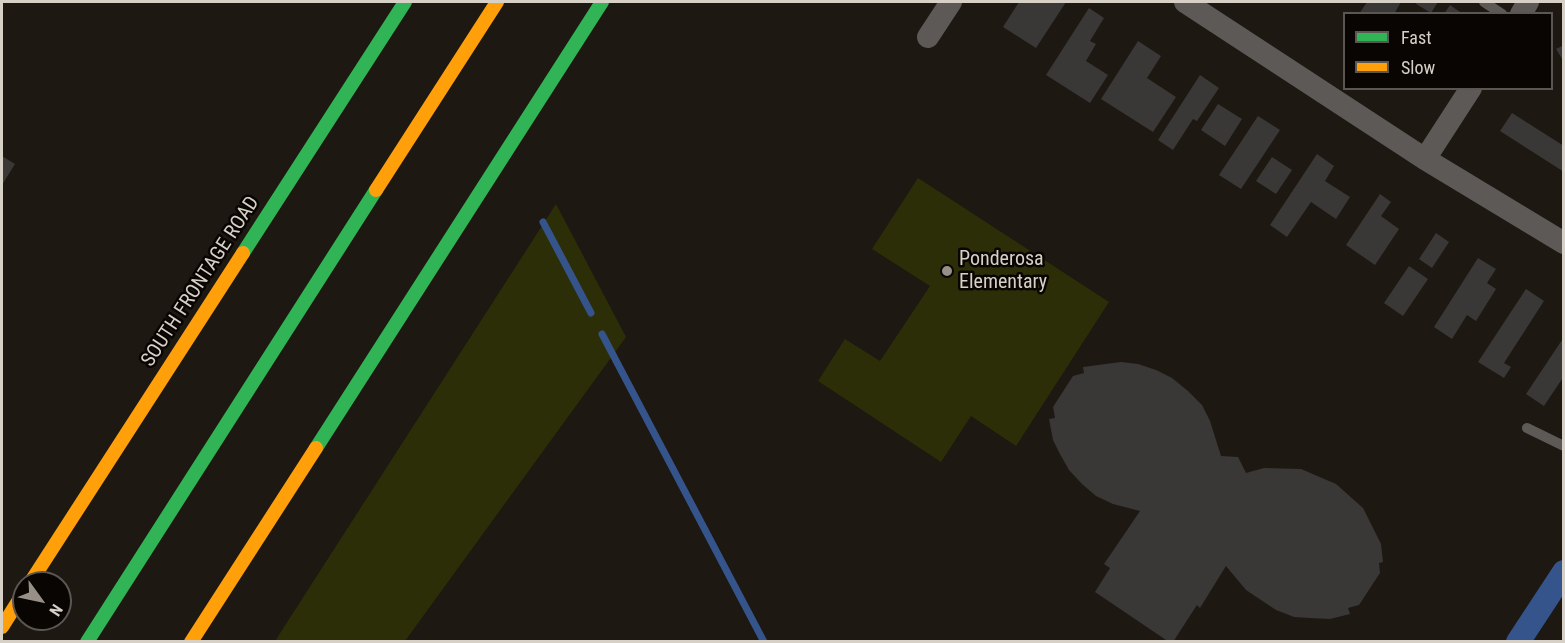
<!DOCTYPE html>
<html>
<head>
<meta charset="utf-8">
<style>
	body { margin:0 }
	#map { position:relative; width:1565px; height:643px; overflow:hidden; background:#1d1811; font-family:"Roboto Condensed",sans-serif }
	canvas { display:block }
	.frame { position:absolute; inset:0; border:3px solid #d7d0c7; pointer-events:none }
	.legend { position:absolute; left:1343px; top:12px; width:210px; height:78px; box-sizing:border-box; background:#090502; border:2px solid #5b5651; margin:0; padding:8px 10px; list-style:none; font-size:18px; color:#d7d0c7 }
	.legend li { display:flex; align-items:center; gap:12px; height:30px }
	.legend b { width:30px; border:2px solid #5b5651 }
	.north { position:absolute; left:12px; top:571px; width:60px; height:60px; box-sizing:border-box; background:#090502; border:2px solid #5b5651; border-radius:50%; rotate:123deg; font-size:16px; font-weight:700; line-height:24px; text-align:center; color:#d7d0c7 }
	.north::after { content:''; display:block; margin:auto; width:21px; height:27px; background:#969087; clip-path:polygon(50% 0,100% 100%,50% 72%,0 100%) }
</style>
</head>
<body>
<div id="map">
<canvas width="1565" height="643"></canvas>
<div class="frame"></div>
<ul class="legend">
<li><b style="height:8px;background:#30b455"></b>Fast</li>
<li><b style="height:8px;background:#ff9f0a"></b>Slow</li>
</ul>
<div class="north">N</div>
</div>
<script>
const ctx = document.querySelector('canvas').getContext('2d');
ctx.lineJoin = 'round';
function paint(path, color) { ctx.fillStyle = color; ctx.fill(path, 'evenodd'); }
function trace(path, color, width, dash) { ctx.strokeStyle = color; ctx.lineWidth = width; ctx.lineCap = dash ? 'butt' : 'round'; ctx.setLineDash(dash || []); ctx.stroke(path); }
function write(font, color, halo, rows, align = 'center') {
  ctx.font = font + ' "Roboto Condensed",sans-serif'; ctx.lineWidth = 5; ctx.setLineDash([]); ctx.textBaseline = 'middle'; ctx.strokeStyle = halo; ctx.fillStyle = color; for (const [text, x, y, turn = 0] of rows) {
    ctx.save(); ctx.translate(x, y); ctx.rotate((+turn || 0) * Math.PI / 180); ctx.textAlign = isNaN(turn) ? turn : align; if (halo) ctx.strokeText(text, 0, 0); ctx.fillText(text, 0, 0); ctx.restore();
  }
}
paint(new Path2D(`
	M918,178L1109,302L1016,446L971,416L941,462L818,381L845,339L880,361L930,286L872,249Z
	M556,204L626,337L405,641H275Z`), '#2c2e08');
trace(new Path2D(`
	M543,222L591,313
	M602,334L764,642`), '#36548c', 7);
trace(new Path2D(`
	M1518,642L1564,572`), '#36548c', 24);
paint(new Path2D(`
	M1019,2H1066L1036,48L1003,27Z
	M1367,2H1401L1394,14H1359Z
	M1417,2H1438L1431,13L1416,4Z
	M1450,5L1463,14H1444Z
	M1089,8L1104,18L1090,41L1096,44L1086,61L1108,75L1090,103L1046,75Z
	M1138,41L1161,56L1147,78L1176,97L1153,132L1101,99Z
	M1564,45V62L1556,49Z
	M1200,75L1219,88L1197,121L1193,119L1173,150L1158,140Z
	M1218,104L1242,119L1225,146L1201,130Z
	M1512,113L1564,146V172L1500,131Z
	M1258,116L1280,130L1241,189L1219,175Z
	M1317,154L1334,166L1325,181L1350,197L1336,219L1311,202L1287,237L1270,225Z
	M2,156L15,164L2,185Z
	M1272,157L1292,170L1276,194L1256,181Z
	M1380,194L1391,202L1381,216L1399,229L1375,265L1346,245Z
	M1436,233L1449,242L1432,268L1419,259Z
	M1478,258L1496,269L1487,283L1496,289L1476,321L1467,315L1452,339L1434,327Z
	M1409,266L1428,279L1403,316L1384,303Z
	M1526,289L1544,301L1504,363L1511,367L1504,378L1478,362Z
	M1564,337V376L1544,406L1526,394Z
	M1121,362L1138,364L1156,370L1172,378L1188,391L1202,405L1210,421L1221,456L1238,457L1246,473L1264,468L1301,469L1336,484L1363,508L1381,544L1383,562L1379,563L1380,573L1359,605L1348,608L1350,614L1330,619L1310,618L1294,617L1276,610L1246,590L1226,566L1200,608L1197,605L1173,642H1169L1095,592L1110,568L1104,564L1140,511L1113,504L1096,496L1082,484L1069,470L1060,454L1053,440L1049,419L1055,418L1053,407L1073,376L1084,373L1083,367Z`), '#3a3737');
trace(new Path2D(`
	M1484,2L1502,14
	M1527,428L1564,446`), '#5d5957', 10);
trace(new Path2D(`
	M1185,2L1425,159L1564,243
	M1521,14L1528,2
	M928,37L951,2
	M1425,159L1471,88`), '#5d5957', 22);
trace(new Path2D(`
	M243,253L405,2
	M316,448L602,2
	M87,642L376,190`), '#30b455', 14);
trace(new Path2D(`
	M376,190L497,2
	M30,583L243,253
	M2,627L24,592
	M191,642L316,448`), '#ff9f0a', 14);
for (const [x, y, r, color] of [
	[947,271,6,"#969087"]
]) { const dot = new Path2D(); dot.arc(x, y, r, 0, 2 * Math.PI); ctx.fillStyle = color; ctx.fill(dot); trace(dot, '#090502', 2); }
write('20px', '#d7d0c7', '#090502', [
	["Ponderosa",959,260],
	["Elementary",959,283]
], 'left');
write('20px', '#d7d0c7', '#090502', [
	["SOUTH FRONTAGE ROAD",201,282,-57]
]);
</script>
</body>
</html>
